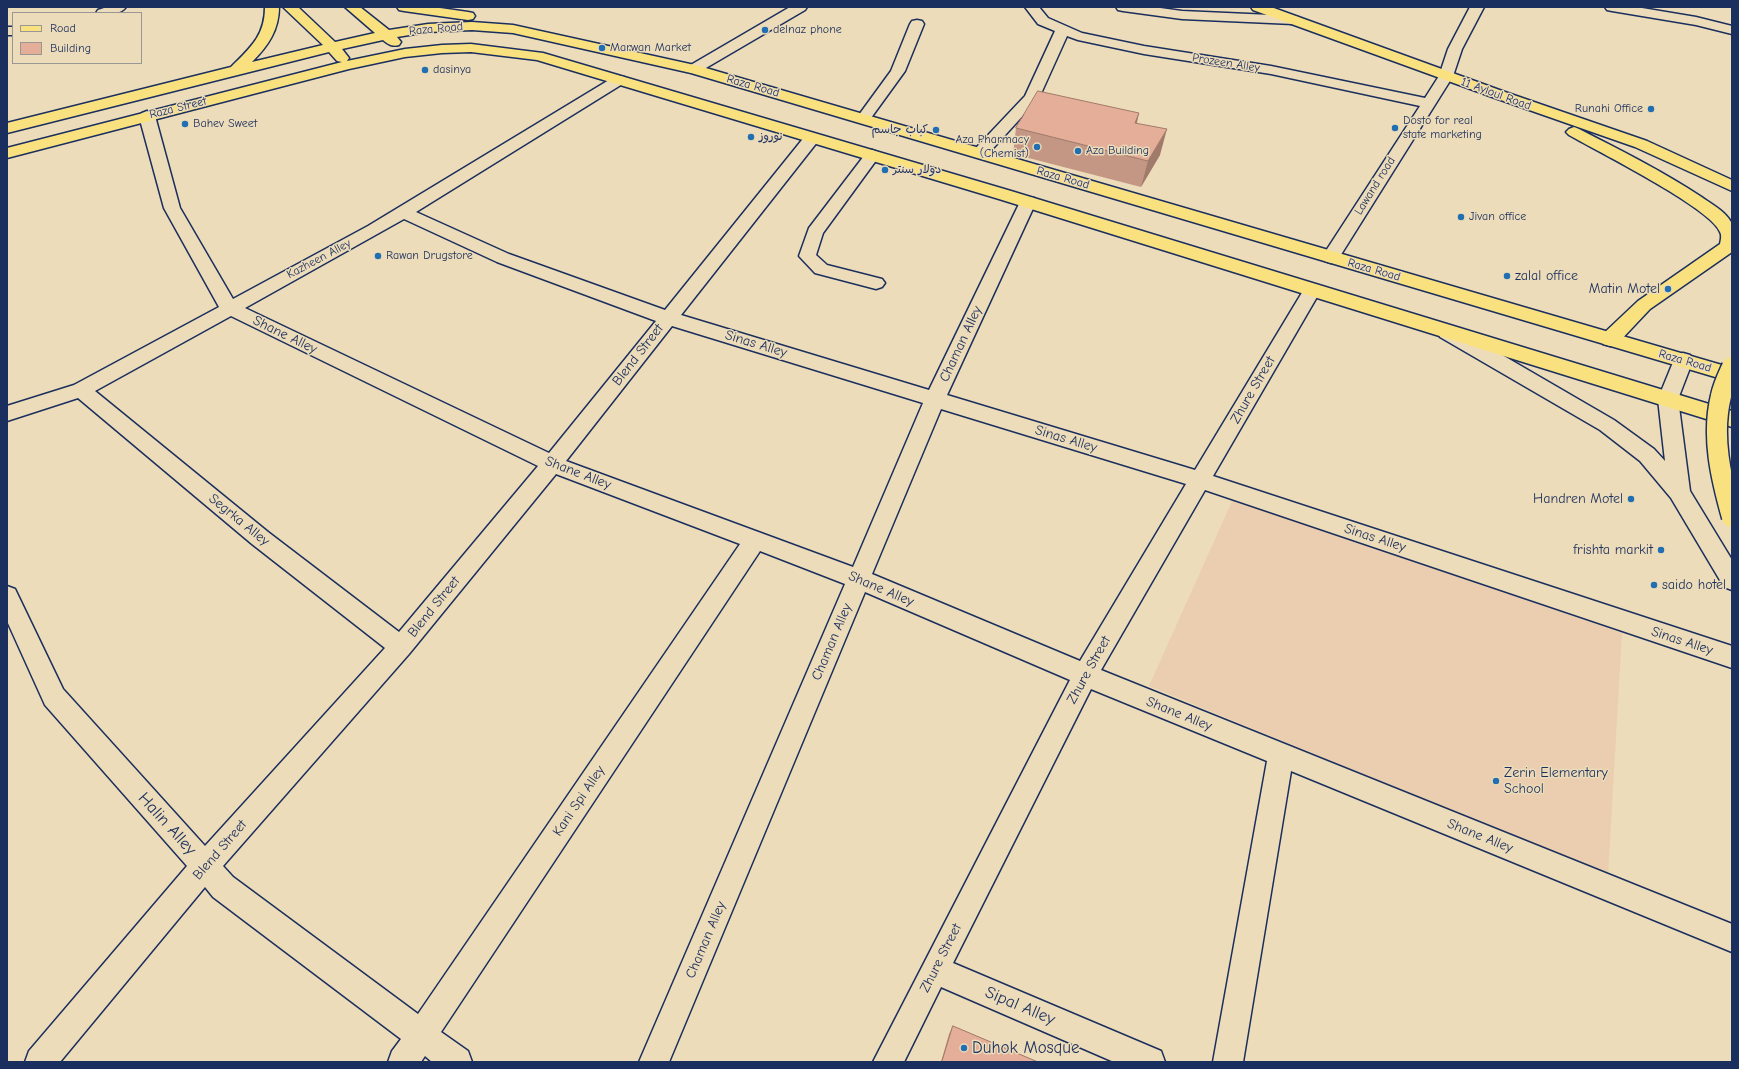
<!DOCTYPE html>
<html>
<head>
<meta charset="utf-8">
<style>
	body { margin:0 }
	#map { position:relative; width:1739px; height:1069px; overflow:hidden; background:#eddcb9; font-family:"Comic Neue",sans-serif }
	canvas { display:block }
	.frame { position:absolute; inset:0; border:8px solid #1b2f5e; pointer-events:none }
	.legend { position:absolute; left:12px; top:12px; width:130px; height:52px; box-sizing:border-box; background:#eddcb9; border:1px solid #999795; margin:0; padding:5px 7px; list-style:none; font-size:12px; color:#1b2f5e }
	.legend li { display:flex; align-items:center; gap:8px; height:20px }
	.legend b { width:20px; border:1px solid #999795 }
</style>
</head>
<body>
<div id="map">
<canvas width="1739" height="1069"></canvas>
<div class="frame"></div>
<ul class="legend">
<li><b style="height:5px;background:#fae180"></b>Road</li>
<li><b style="height:11px;background:#e4ae99"></b>Building</li>
</ul>
</div>
<script>
const ctx = document.querySelector('canvas').getContext('2d');
ctx.lineJoin = 'round';
function paint(path, color) { ctx.fillStyle = color; ctx.fill(path, 'evenodd'); }
function trace(path, color, width, dash) { ctx.strokeStyle = color; ctx.lineWidth = width; ctx.lineCap = dash ? 'butt' : 'round'; ctx.setLineDash(dash || []); ctx.stroke(path); }
function write(font, color, halo, rows, align = 'center') {
  ctx.font = font + ' "Comic Neue","Playpen Sans Arabic",sans-serif'; ctx.lineWidth = 3; ctx.setLineDash([]); ctx.textBaseline = 'middle'; ctx.strokeStyle = halo; ctx.fillStyle = color; for (const [text, x, y, turn = 0] of rows) {
    ctx.save(); ctx.translate(x, y); ctx.rotate((+turn || 0) * Math.PI / 180); ctx.textAlign = isNaN(turn) ? turn : align; if (halo) ctx.strokeText(text, 0, 0); ctx.fillText(text, 0, 0); ctx.restore();
  }
}
paint(new Path2D(`
	M1233,499L1622,633L1608,875L1149,686Z`), '#eaceaf');
const service = new Path2D(`
	M917,20L922,21L924,24L905,71L868,122L863,123L858,122L856,119L891,71L910,24L912,21Z
	M872,150L877,152L880,155L823,233L816,255L827,265L882,279L885,283L882,287L876,289L815,273L799,256L809,228L867,152Z`);
const minor = new Path2D(`
	M107,7H126C120,16 105,13 96,13L98,10Z
	M790,7H807L805,10L699,72L694,73L689,72L687,69L689,66Z
	M1025,7H1039L1048,18L1082,33L1144,46L1271,66L1425,98L1439,76L1448,49L1470,7H1484L1462,49L1453,76L1337,261L1331,263L1325,261L1322,257L1420,106L1271,74L1144,54L1078,40L1067,36L1039,98L986,156L980,158L974,156L972,153L974,150L1025,96L1055,31L1038,24Z
	M1116,7H1153L1182,11L1293,16L1298,17L1300,20L1298,23L1293,24L1182,19L1123,11L1118,10Z
	M1605,7H1636L1696,17L1732,26V34L1696,25L1612,11L1607,10Z
	M7,27H13V35H7Z
	M619,76L624,77L626,80L624,83L416,212L509,254L665,310L806,135L812,133L818,135L820,138L818,141L681,315L929,390L1020,202L1022,198L1028,197L1034,198L1036,202L947,395L1195,470L1306,286L1312,284L1318,286L1321,290L1213,476L1732,646V668L1205,490L1101,670L1732,924V952L1291,771L1243,1062H1213L1267,761L1091,689L953,963L1161,1051L1165,1062H1114L941,987L904,1062H873L1070,680L865,592L669,1062H639L845,584L760,551L441,1032L468,1051L472,1062H432L425,1056L421,1062H388L392,1051L401,1039L213,897L205,887L60,1062H25L29,1051L187,866L45,705L7,621V586L15,589L63,689L205,846L385,648L252,544L78,398L7,421V406L74,385L219,307L164,208L139,116L142,113L147,111L152,113L155,116L180,208L233,299L368,226L614,77ZM404,219L497,262L656,321L549,453L245,308ZM231,316L538,466L399,632L268,532L95,391ZM672,326L923,403L853,567L566,461ZM941,409L1186,484L1080,661L872,574ZM556,474L740,544L418,1014L233,877L223,866L409,654Z`);
const tertiary = new Path2D(`
	M1447,325L1454,327L1614,420L1654,449L1665,461L1658,399L1676,355L1683,353L1690,355L1693,360L1678,399L1690,491L1732,560V590L1724,587L1671,498L1640,461L1600,430L1440,337L1438,332L1440,327Z`);
const primary = new Path2D(`
	M265,7H279C279,30 268,46 252,62L323,45L283,7H298L335,42L375,33L345,7H360L389,30L428,24L472,22L513,25L699,66L1732,368V382L691,73L513,33L472,30L428,32L397,37L401,42L399,45C392,47 388,44 383,40L342,49L349,58L347,61L405,49L442,45L471,44L543,53L1011,191L1732,411V427L999,199L537,60L471,52L442,53L405,57L349,69L7,158V148L342,62L337,61L329,52L7,133V123L231,67C250,48 265,36 265,7Z
	M397,7H433L468,12L473,13L475,16L473,19L468,20L404,11L399,10Z`);
const trunk = new Path2D(`
	M1251,7H1271L1505,92L1647,141L1732,180V191L1635,147L1495,98L1253,10Z
	M1574,127L1579,129C1620,150 1662,171 1700,196C1710,203 1725,211 1731,222C1735,229 1732,244 1732,252L1650,309L1617,344L1610,346L1603,344L1601,339L1603,334L1638,301L1720,244C1721,240 1722,235 1720,232C1711,208 1595,150 1569,135L1566,132L1569,129Z`);
trace(service, '#1b2f5e', 3);
trace(minor, '#1b2f5e', 3);
trace(tertiary, '#1b2f5e', 3);
trace(primary, '#1b2f5e', 3);
trace(trunk, '#1b2f5e', 3);
paint(service, '#eddcb9');
paint(minor, '#eddcb9');
paint(tertiary, '#eddcb9');
paint(primary, '#fae180');
paint(trunk, '#fae180');
const primaryBridge = new Path2D(`
	M1732,367C1728,376 1723,386 1721,396C1711,436 1721,478 1732,517`);
trace(primaryBridge, '#1b2f5e', 23, []);
trace(primaryBridge, '#fae180', 20);
paint(new Path2D(`
	M1139,113L1137,123L1160,155L1141,187L1013,154L1016,128Z
	M953,1026L1038,1062H941L949,1034Z`), '#c49684');
paint(new Path2D(`
	M1139,113L1133,138L1135,123Z
	M1167,129L1160,155L1141,187L1148,161Z`), '#a07a6b');
const building = new Path2D(`
	M1038,91L1139,113L1135,123L1167,129L1148,161L1016,128Z
	M953,1026L1038,1062H942Z`);
paint(building, '#e4ae99');
trace(building, '#a07a6b', 1);
for (const [x, y, r, color] of [
	[765,30,4,"#1f6fb2"],
	[602,48,4,"#1f6fb2"],
	[425,70,4,"#1f6fb2"],
	[1651,109,4,"#1f6fb2"],
	[185,124,4,"#1f6fb2"],
	[1395,128,4,"#1f6fb2"],
	[936,130,4,"#1f6fb2"],
	[751,137,4,"#1f6fb2"],
	[1037,147,4,"#1f6fb2"],
	[1078,151,4,"#1f6fb2"],
	[885,170,4,"#1f6fb2"],
	[1461,217,4,"#1f6fb2"],
	[378,256,4,"#1f6fb2"],
	[1507,276,4,"#1f6fb2"],
	[1668,289,4,"#1f6fb2"],
	[1631,499,4,"#1f6fb2"],
	[1661,550,4,"#1f6fb2"],
	[1654,585,4,"#1f6fb2"],
	[1496,781,4,"#1f6fb2"],
	[964,1048,4,"#1f6fb2"]
]) { const dot = new Path2D(); dot.arc(x, y, r, 0, 2 * Math.PI); ctx.fillStyle = color; ctx.fill(dot); trace(dot, '#eddcb9', 1.5); }
write('12px', '#1b2f5e', '#eddcb9', [
	["Raza Road",436,29,-5],
	["Prozeen Alley",1226,63,9],
	["Raza Road",753,86,16],
	["11 Ayloul Road",1496,94,20],
	["Raza Street",178,108,-14],
	["Raza Road",1063,178,16],
	["Lawand road",1375,186,-58],
	["Kazheen Alley",319,259,-28],
	["Raza Road",1374,270,16],
	["Raza Road",1685,361,16]
]);
write('12px', '#1b2f5e', '#eddcb9', [
	["delnaz phone",773,30],
	["Marwan Market",610,48],
	["dasinya",433,70],
	["Runahi Office",1643,109,"right"],
	["Dosto for real",1403,121],
	["state marketing",1403,135],
	["Bahev Sweet",193,124],
	["كباب جاسم",928,130,"right"],
	["نوروز",759,137],
	["Aza Pharmacy",1029,140,"right"],
	["(Chemist)",1029,154,"right"],
	["Aza Building",1086,151],
	["دولار سنتر",893,170],
	["Jivan office",1469,217],
	["Rawan Drugstore",386,256]
], 'left');
write('14px', '#1b2f5e', '#eddcb9', [
	["zalal office",1515,276],
	["Matin Motel",1660,289,"right"],
	["Handren Motel",1623,499,"right"],
	["frishta markit",1653,550,"right"],
	["saido hotel",1662,585],
	["Zerin Elementary",1504,773],
	["School",1504,789]
], 'left');
write('14px', '#1b2f5e', '#eddcb9', [
	["Shane Alley",285,335,26],
	["Sinas Alley",756,344,17],
	["Chaman Alley",961,344,-65],
	["Blend Street",638,355,-52],
	["Zhure Street",1253,390,-60],
	["Sinas Alley",1066,439,17],
	["Shane Alley",578,473,21],
	["Segrka Alley",239,520,39],
	["Sinas Alley",1375,538,18],
	["Shane Alley",881,589,23],
	["Blend Street",434,607,-51],
	["Sinas Alley",1682,641,18],
	["Chaman Alley",832,642,-67],
	["Zhure Street",1089,670,-61],
	["Shane Alley",1179,714,22],
	["Kani Spi Alley",579,801,-56],
	["Shane Alley",1480,836,22],
	["Blend Street",220,850,-49],
	["Chaman Alley",706,940,-67],
	["Zhure Street",941,958,-63]
]);
write('17px', '#1b2f5e', '#eddcb9', [
	["Halin Alley",167,824,48],
	["Sipal Alley",1020,1006,23]
]);
write('17px', '#1b2f5e', '#eddcb9', [
	["Duhok Mosque",972,1048]
], 'left');
</script>
</body>
</html>
